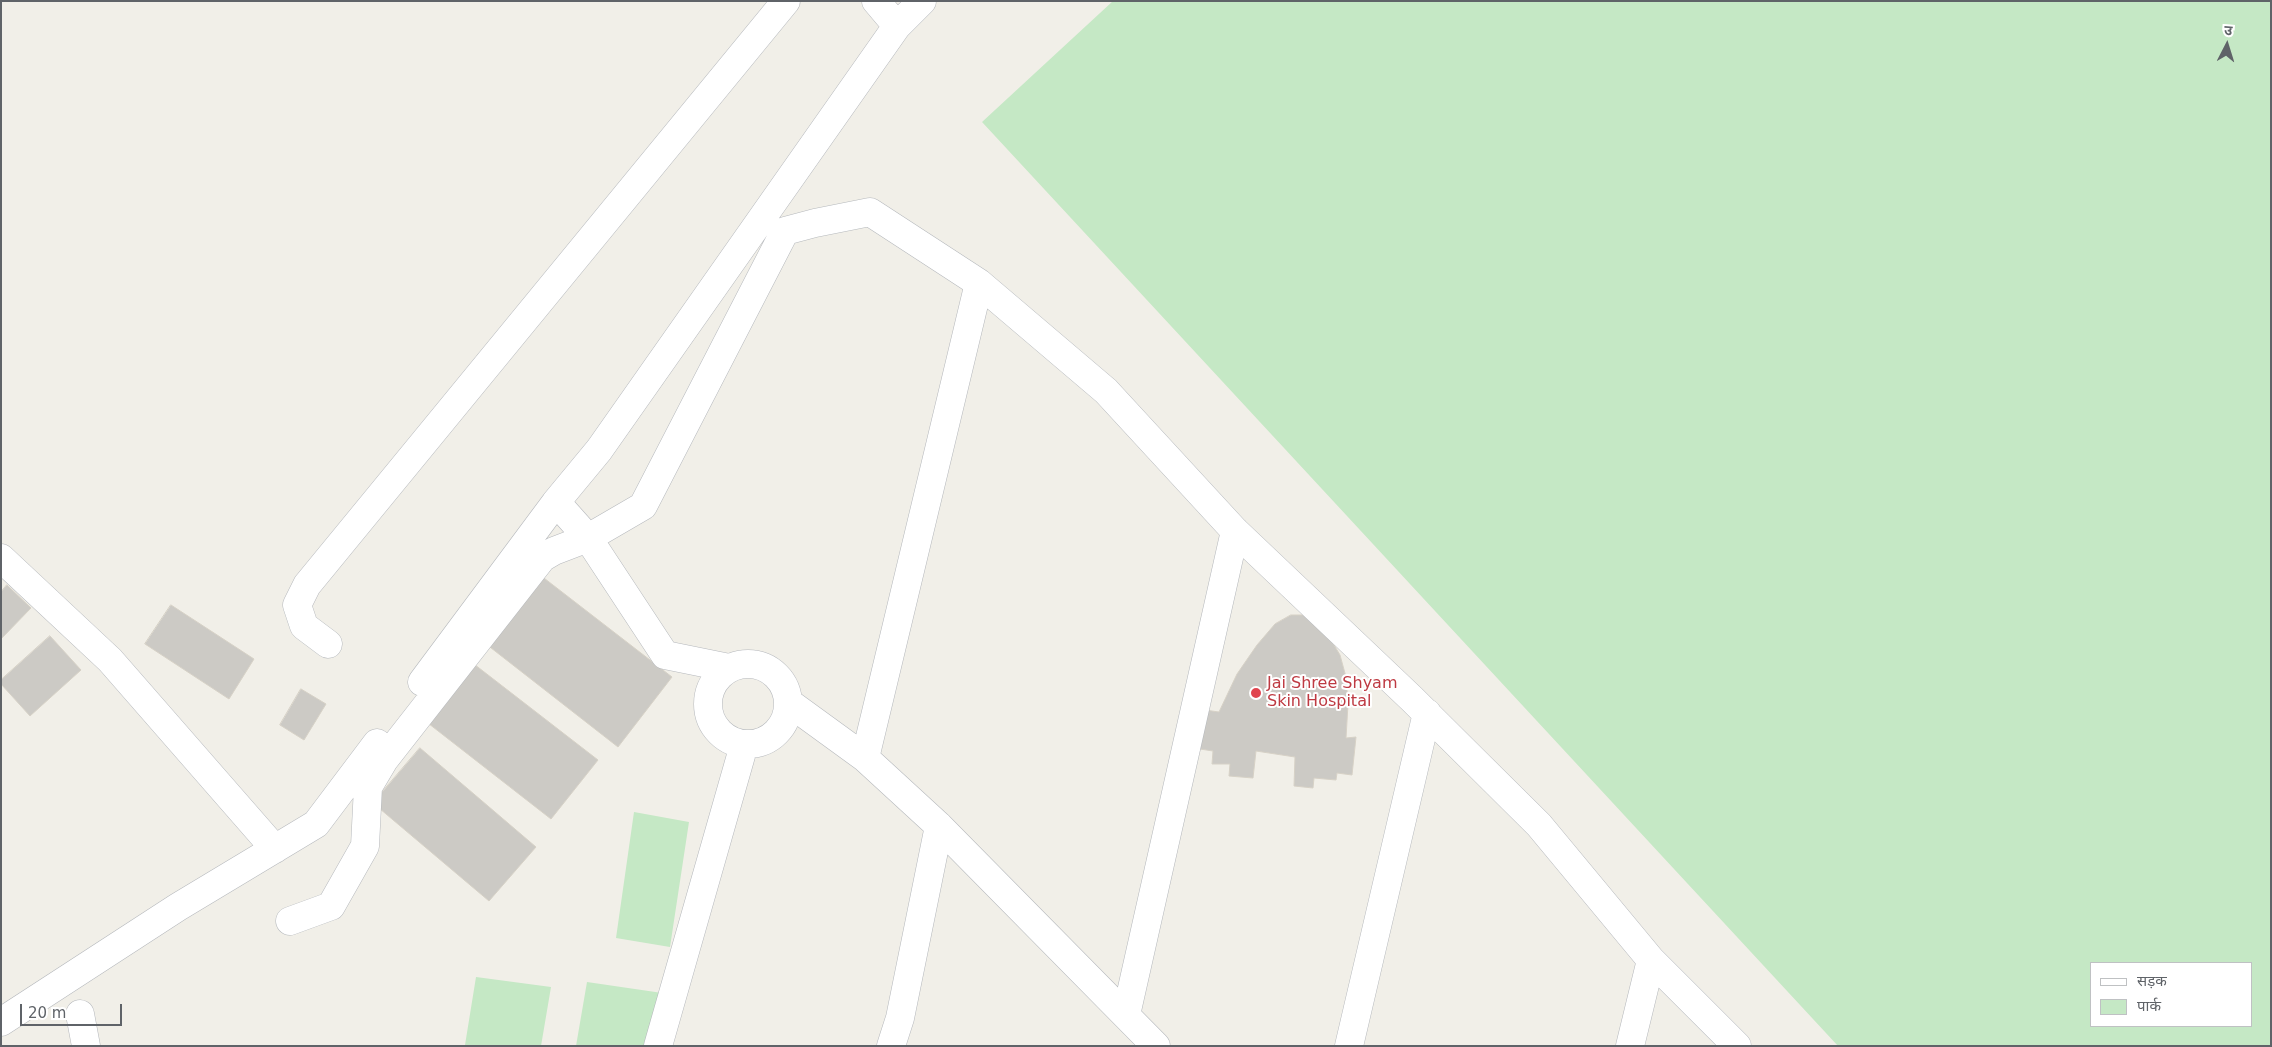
<!DOCTYPE html>
<html>
<head>
<meta charset="utf-8">
<style>
	body { margin:0 }
	#map { position:relative; width:2272px; height:1047px; overflow:hidden; background:#f1efe8; font-family:"DejaVu Sans","Noto Sans Devanagari",sans-serif }
	canvas { display:block }
	.frame { position:absolute; inset:0; border:2px solid #5f6368; pointer-events:none }
	.legend { position:absolute; left:2090px; top:962px; width:162px; height:65px; box-sizing:border-box; background:#fff; border:1px solid #bfc1c3; margin:0; padding:6px 9px; list-style:none; font-size:15px; color:#5f6368 }
	.legend li { display:flex; align-items:center; gap:10px; height:25px }
	.legend b { width:25px; border:1px solid #bfc1c3 }
	.north { position:absolute; left:2202px; top:20px; width:50px; height:50px; -webkit-text-stroke:4px #fff; paint-order:stroke; rotate:5deg; font-size:14px; font-weight:700; line-height:20px; text-align:center; color:#5f6368 }
	.north::after { content:''; display:block; margin:auto; width:18px; height:22px; background:#5f6368; clip-path:polygon(50% 0,100% 100%,50% 72%,0 100%) }
	.scale { position:absolute; left:20px; top:1004px; width:102px; height:22px; box-sizing:border-box; border:2px solid #5f6368; border-top:0; padding-left:6px; font-size:15px; line-height:18px; white-space:nowrap; color:#5f6368; -webkit-text-stroke:4px #fff; paint-order:stroke }
</style>
</head>
<body>
<div id="map">
<canvas width="2272" height="1047"></canvas>
<div class="frame"></div>
<ul class="legend">
<li><b style="height:6px;background:#fff"></b>सड़क</li>
<li><b style="height:14px;background:#c5e8c5"></b>पार्क</li>
</ul>
<div class="north">उ</div>
<div class="scale">20 m</div>
</div>
<script>
const ctx = document.querySelector('canvas').getContext('2d');
ctx.lineJoin = 'round';
function paint(path, color) { ctx.fillStyle = color; ctx.fill(path, 'evenodd'); }
function trace(path, color, width, dash) { ctx.strokeStyle = color; ctx.lineWidth = width; ctx.lineCap = dash ? 'butt' : 'round'; ctx.setLineDash(dash || []); ctx.stroke(path); }
function write(font, color, halo, rows, align = 'center') {
  ctx.font = font + ' "DejaVu Sans",sans-serif'; ctx.lineWidth = 4; ctx.setLineDash([]); ctx.textBaseline = 'middle'; ctx.strokeStyle = halo; ctx.fillStyle = color; for (const [text, x, y, turn = 0] of rows) {
    ctx.save(); ctx.translate(x, y); ctx.rotate((+turn || 0) * Math.PI / 180); ctx.textAlign = isNaN(turn) ? turn : align; if (halo) ctx.strokeText(text, 0, 0); ctx.fillText(text, 0, 0); ctx.restore();
  }
}
paint(new Path2D(`
	M1113,1H2271V1046H1838L982,122ZM2091,963H2251V1026H2091Z
	M634,812L689,822L670,947L616,938Z
	M476,977L551,987L541,1046L465,1045Z
	M587,982L669,994L659,1046H576Z`), '#c5e8c5');
const building = new Path2D(`
	M540,575L672,677L618,747L486,644Z
	M7,585L31,608L1,639V592Z
	M171,605L254,659L229,699L145,644Z
	M1291,615H1305L1328,635L1340,655L1346,677L1348,704L1346,738L1356,737L1352,775L1337,773L1336,780L1314,778L1313,788L1294,786L1295,757L1256,751L1253,778L1229,776L1230,764H1212L1213,751L1200,749L1205,710L1219,712L1237,674L1257,645L1275,624Z
	M50,636L81,670L30,716L1,684V680Z
	M470,661L598,760L551,819L424,720Z
	M301,689L326,704L304,740L280,725Z
	M420,748L536,847L489,901L373,803Z`);
paint(building, '#cccac5');
trace(building, '#d6d1c6', 1);
const minor = new Path2D(`
	M876,1L897,26
	M556,502L588,538L665,655L729,668
	M1,558L110,660L275,849
	M328,644L304,626L297,605L307,585L786,1
	M708 704a40 40 0 1 1 80 0a40 40 0 1 1-80 0Z
	M422,682L556,502L599,450L897,26L922,1
	M788,702L865,758L939,826L1156,1046
	M865,758L979,283
	M290,921L331,906L365,846L368,787L384,760L542,558L554,551L588,538L643,506L785,231L815,223L870,212L979,283L1106,391L1235,531L1412,699L1539,825L1651,960L1737,1046
	M80,1014L86,1046
	M1126,1015L1235,531
	M1,1022L178,907L316,824L377,743
	M658,1046L744,745
	M891,1046L900,1018L939,826
	M1349,1046L1427,713
	M1630,1046L1651,960`);
trace(minor, '#b5b8bc', 29);
trace(minor, '#fff', 28);
for (const [x, y, r, color] of [
	[1256,693,6,"#e0444e"]
]) { const dot = new Path2D(); dot.arc(x, y, r, 0, 2 * Math.PI); ctx.fillStyle = color; ctx.fill(dot); trace(dot, '#fff', 2); }
write('16px', '#be3a42', '#fff', [
	["Jai Shree Shyam",1267,684],
	["Skin Hospital",1267,702]
], 'left');
</script>
</body>
</html>
